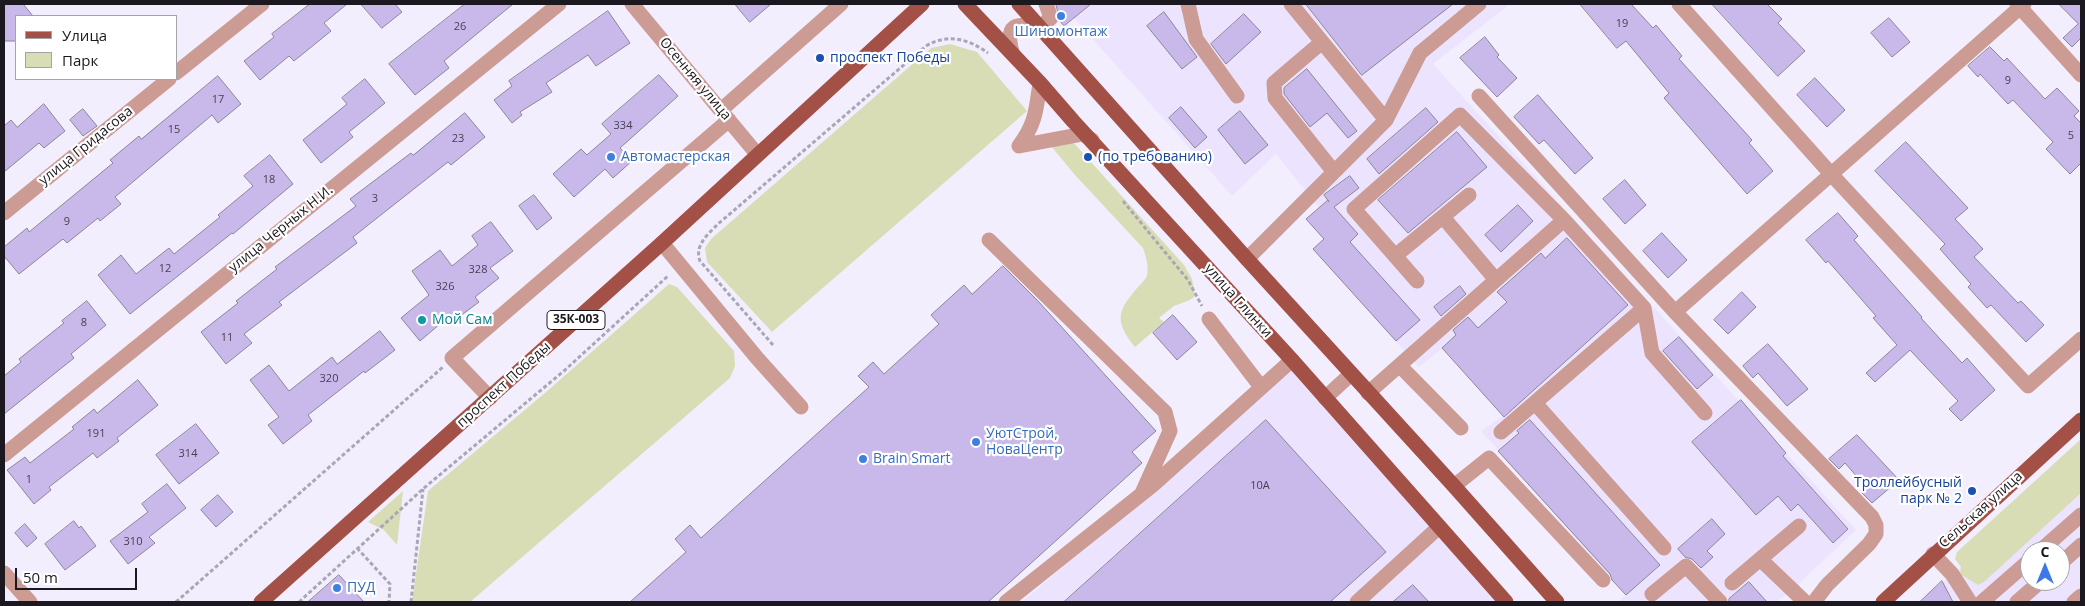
<!DOCTYPE html>
<html>
<head>
<meta charset="utf-8">
<style>
	body { margin:0 }
	#map { position:relative; width:2085px; height:606px; overflow:hidden; background:#f2eefe; font-family:"Open Sans",sans-serif }
	canvas { display:block }
	.frame { position:absolute; inset:0; border:5px solid #1b191f; pointer-events:none }
	.legend { position:absolute; left:15px; top:15px; width:162px; height:65px; box-sizing:border-box; background:#fff; border:1px solid #a4a3a5; margin:0; padding:6px 9px; list-style:none; font-size:15px; color:#1b191f }
	.legend li { display:flex; align-items:center; gap:10px; height:25px }
	.legend b { width:25px; border:1px solid #a4a3a5 }
	.north { position:absolute; left:2020px; top:541px; width:50px; height:50px; box-sizing:border-box; background:#fff; border:1px solid #a4a3a5; border-radius:50%; rotate:0deg; font-size:14px; font-weight:700; line-height:20px; text-align:center; color:#1b191f }
	.north::after { content:''; display:block; margin:auto; width:18px; height:22px; background:#3e77e7; clip-path:polygon(50% 0,100% 100%,50% 72%,0 100%) }
	.scale { position:absolute; left:15px; top:568px; width:122px; height:22px; box-sizing:border-box; border:2px solid #1b191f; border-top:0; padding-left:6px; font-size:15px; line-height:18px; white-space:nowrap; color:#1b191f; -webkit-text-stroke:4px #fff; paint-order:stroke }
</style>
</head>
<body>
<div id="map">
<canvas width="2085" height="606"></canvas>
<div class="frame"></div>
<ul class="legend">
<li><b style="height:6px;background:#a35147"></b>Улица</li>
<li><b style="height:14px;background:#d9ddb5"></b>Парк</li>
</ul>
<div class="north">С</div>
<div class="scale">50 m</div>
</div>
<script>
const ctx = document.querySelector('canvas').getContext('2d');
ctx.lineJoin = 'round';
function paint(path, color) { ctx.fillStyle = color; ctx.fill(path, 'evenodd'); }
function trace(path, color, width, dash) { ctx.strokeStyle = color; ctx.lineWidth = width; ctx.lineCap = dash ? 'butt' : 'round'; ctx.setLineDash(dash || []); ctx.stroke(path); }
function write(font, color, halo, rows, align = 'center') {
  ctx.font = font + ' "Open Sans",sans-serif'; ctx.lineWidth = 4.5; ctx.setLineDash([]); ctx.textBaseline = 'middle'; ctx.strokeStyle = halo; ctx.fillStyle = color; for (const [text, x, y, turn = 0] of rows) {
    ctx.save(); ctx.translate(x, y); ctx.rotate((+turn || 0) * Math.PI / 180); ctx.textAlign = isNaN(turn) ? turn : align; if (halo) ctx.strokeText(text, 0, 0); ctx.fillText(text, 0, 0); ctx.restore();
  }
}
paint(new Path2D(`
	M1091,4H1510L1433,64L1856,530L1793,589L1776,602H1618L1626,595L1481,431L1503,416L1443,348L1419,367L1313,249L1323,239L1306,219L1319,208L1276,154L1232,196L1074,18Z
	M1291,369L1498,602H1022Z
	M2081,456V602H1920L1961,567ZM2030,551H2060V581H2030Z`), '#ece4ff');
paint(new Path2D(`
	M950,44L977,52L1027,111L772,332L707,262L705,248L711,239L931,48Z
	M1072,141L1184,265L1192,279L1195,296L1190,300L1174,306L1159,318L1164,322L1135,347C1114,321 1117,311 1138,287C1141,284 1146,279 1147,275C1149,266 1146,257 1143,248L1075,175L1051,146Z
	M669,284L677,287L734,351L735,366L730,378L470,602H412L428,491L545,393Z
	M2081,439V493L1984,582L1978,585L1960,574L1961,567L1955,559L1957,552Z
	M403,491L397,545L384,530L368,522Z`), '#d9ddb5');
const building = new Path2D(`
	M4,4H23L33,16H16V41H4Z
	M310,4H347L324,23L331,31L294,61L289,56L260,80L244,61L274,37L272,34Z
	M361,4H395L402,12L382,28Z
	M465,4H513L444,61L449,68L415,95L389,64Z
	M735,4H771L750,22Z
	M1058,4H1091L1064,26L1060,21L1056,5Z
	M1306,4H1453L1362,75Z
	M1580,4H1631L1653,28L1656,25L1682,56L1679,59L1752,140L1749,143L1773,171L1747,194L1664,98L1669,93L1626,41L1617,48Z
	M1712,4H1767L1782,19L1778,23L1805,51L1778,76Z
	M2059,4H2081V38L2072,47L2063,38L2078,24Z
	M608,11L630,43L596,66L588,55L546,83L552,92L520,112L522,115L512,123L494,100L512,86L509,81Z
	M1164,12L1197,57L1182,69L1147,26Z
	M1244,14L1261,32L1226,64L1211,44Z
	M1889,18L1910,42L1892,57L1871,33Z
	M1485,37L1499,55L1497,57L1517,78L1497,97L1460,58Z
	M1990,47L2004,61L2007,58L2045,99L2057,88L2079,111L2074,116L2081,123V163L2070,174L2046,149L2053,142L2013,100L2008,104L1980,74L1978,77L1968,66Z
	M1307,69L1357,131L1348,138L1327,113L1310,127L1284,94V88Z
	M659,75L678,96L620,148L632,161L613,178L605,169L574,197L553,174L581,149L587,155L611,134L602,124Z
	M218,76L241,104L218,123L212,115L115,197L121,204L100,221L98,218L67,243L63,239L19,274L4,256V247L27,228L29,232L113,163L110,160L139,136L141,139Z
	M1815,78L1845,110L1827,127L1797,95Z
	M365,79L385,103L349,132L353,137L321,163L303,140L347,104L342,98Z
	M1538,95L1593,158L1575,174L1544,140L1539,144L1514,117Z
	M44,104L65,131L44,148L39,143L4,172V126L11,120L17,127Z
	M1181,107L1207,137L1195,148L1169,118Z
	M1426,108L1438,122L1379,174L1367,159Z
	M83,109L97,126L83,136L70,120Z
	M1240,111L1268,145L1245,164L1218,130Z
	M465,113L485,137L451,165L448,162L353,237L357,243L279,302L282,305L244,334L252,343L226,364L201,332L238,303L236,301L277,269L275,267L356,206L350,199L411,153L413,155Z
	M1457,132L1487,167L1408,233L1378,200Z
	M1906,142L1968,208L1955,219L1983,249L1974,257L2018,303L2021,301L2044,325L2026,342L1991,305L1987,308L1968,287L1971,284L1940,249L1945,244L1875,171Z
	M270,155L293,184L233,234L232,233L130,314L98,275L121,255L136,274L169,248L174,254L220,217L218,215L253,186L244,176Z
	M1350,176L1359,188L1334,207L1358,234L1350,242L1420,320L1396,341L1313,249L1324,239L1306,219L1328,200L1329,202L1324,195Z
	M1625,180L1646,205L1625,224L1603,199Z
	M534,195L552,218L537,230L519,206Z
	M1518,205L1533,221L1501,252L1485,235Z
	M1838,213L1858,236L1854,240L1922,317L1921,318L1962,363L1967,358L1995,390L1961,421L1949,409L1958,401L1910,350L1875,382L1866,373L1897,345L1873,318L1876,316L1828,261L1826,263L1806,240Z
	M491,222L513,251L490,268L499,278L475,297L479,302L451,323L447,318L420,341L401,318L429,295L412,271L440,250L452,266L478,245L472,236Z
	M1662,233L1687,260L1668,278L1643,251Z
	M1567,238L1628,305L1504,417L1442,348L1456,335L1453,330L1468,317L1478,328L1507,302L1497,292L1541,253L1545,258Z
	M1003,266L1038,301L1156,431L1132,452L1142,463L988,602H630L686,552L675,539L690,525L701,538L869,387L858,376L873,362L884,374L939,324L931,315L964,285L972,294Z
	M1460,286L1466,294L1441,316L1434,307Z
	M1742,292L1756,307L1728,334L1714,320Z
	M87,301L106,325L71,354L74,358L4,414V376L21,362L19,359L64,323L62,321Z
	M1173,315L1197,342L1177,360L1153,333Z
	M380,331L395,350L365,373L364,371L308,415L312,421L283,444L268,425L279,417L250,380L269,365L289,391L332,357L337,364Z
	M1679,337L1713,375L1697,389L1663,351Z
	M1768,344L1808,389L1787,406L1758,373L1753,378L1743,366Z
	M138,380L158,405L117,438L119,441L97,458L93,453L49,487L51,490L34,504L7,470L25,457L30,463L74,429L72,427L94,409L97,413Z
	M1741,400L1786,453L1783,456L1848,529L1833,543L1798,504L1791,511L1778,496L1756,515L1692,442Z
	M1266,420L1386,552L1330,602H1064Z
	M1530,420L1660,565L1626,595L1612,580L1610,574L1498,451L1519,433L1517,431Z
	M196,424L219,453L179,484L156,455Z
	M1857,435L1899,480L1872,503L1861,492L1866,487L1845,463L1839,469L1829,459Z
	M167,484L186,508L149,537L155,543L128,564L110,541L148,512L142,504Z
	M218,495L233,512L216,527L201,510Z
	M1712,519L1725,534L1707,551L1713,557L1701,568L1692,559L1685,557L1678,549Z
	M74,521L79,528L81,526L96,546L65,570L45,544Z
	M25,524L37,538L27,547L15,533Z
	M339,575L364,602H308Z
	M1942,581L1953,602H1920Z
	M1749,582L1767,602H1729V599Z
	M1413,585L1429,602H1393Z`);
paint(building, '#c8b9ea');
trace(building, '#8b8698', 1);
trace(new Path2D(`
	M1123,201L1188,280L1202,306
	M773,345L700,261C694,246 708,234 718,224L926,46C947,33 969,39 988,53
	M357,548L390,584L389,602
	M176,602L443,367
	M299,602L424,488L565,370L669,275
	M411,602L423,489`), '#aaa7b3', 3, [4, 2.5]);
trace(new Path2D(`
	M632,4L757,154
	M1188,4L1196,39L1237,96
	M1291,4L1386,120
	M1679,4L1831,174L2028,386L2081,339
	M2017,4L2081,75
	M1322,42L1274,83L1275,98L1334,172
	M1012,52C1005,25 1015,22 1040,27L1051,18L1046,4
	M176,73L262,4
	M1479,96L1675,312L1872,517L1876,525V534L1869,544L1827,585L1814,602
	M721,110L841,4
	M1019,146L1083,134L1092,140
	M1019,146C1036,123 1036,110 1040,83
	M4,213L169,79
	M1443,217L1496,280
	M989,240L1165,412L1170,431L1142,493
	M662,243L757,358L801,407
	M1395,256L1469,195
	M1247,259L1386,120L1420,53L1479,4
	M1417,281L1354,209L1460,115L1564,220L1644,308L1652,353L1705,413
	M1675,312L2024,4
	M1209,319L1261,387
	M1400,366L1461,428
	M1368,393L1564,220
	M490,398L452,358L729,120
	M1325,398L1351,374
	M1535,403L1664,548
	M1501,432L1644,308
	M4,455L559,4
	M1454,486L1489,458L1603,580
	M2040,551L2081,515
	M1933,554L1952,574L1970,602
	M1760,559L1805,602
	M2060,564L2081,545
	M4,573L30,602
	M1732,583L1799,526
	M1652,594L1686,566L1720,602
	M1006,602L1153,485L1292,360
	M1357,602L1439,527
	M1982,602L2030,560
	M2017,602L2041,581
	M2074,602L2081,596`), '#cb9b94', 15);
trace(new Path2D(`
	M965,4L1040,83L1073,121L1292,360L1506,602
	M1019,4L1247,259L1454,486L1557,602
	M261,602L662,243L922,4
	M1883,602L2081,420`), '#a35147', 15);
for (const [x, y, r, color] of [
	[1061,16,5,"#3f7fe0"],
	[820,58,5,"#1a4fb4"],
	[611,157,5,"#3f7fe0"],
	[1088,157,5,"#1a4fb4"],
	[422,320,5,"#0f9aa8"],
	[976,442,5,"#3f7fe0"],
	[863,459,5,"#3f7fe0"],
	[1972,491,5,"#1a4fb4"],
	[337,588,5,"#3f7fe0"]
]) { const dot = new Path2D(); dot.arc(x, y, r, 0, 2 * Math.PI); ctx.fillStyle = color; ctx.fill(dot); trace(dot, '#fff', 2); }
write('11px', '#464152', null, [
	["19",1622,24],
	["26",460,27],
	["9",2008,81],
	["17",218,100],
	["334",623,126],
	["15",174,130],
	["5",2071,136],
	["23",458,139],
	["18",269,180],
	["3",375,199],
	["9",67,222],
	["12",165,269],
	["328",478,270],
	["326",445,287],
	["8",84,323],
	["11",227,338],
	["320",329,379],
	["191",96,434],
	["314",188,454],
	["1",29,480],
	["10А",1260,486],
	["310",133,542]
]);
for (const [x, y, w] of [
	[576,320,58]
]) { const box = new Path2D(); box.roundRect(x - w / 2, y - 9.5, w, 19, 4); ctx.fillStyle = '#fff'; ctx.fill(box); trace(box, '#1b191f', 1); }
write('bold 12px', '#1b191f', null, [
	["35К-003",576,320]
]);
write('14px', '#366cbe', '#fff', [
	["Шиномонтаж",1061,32,"center"],
	["Автомастерская",621,157],
	["УютСтрой,",986,434],
	["НоваЦентр",986,450],
	["Brain Smart",873,459],
	["ПУД",347,588]
], 'left');
write('14px', '#164399', '#fff', [
	["проспект Победы",830,58],
	["(по требованию)",1098,157],
	["Троллейбусный",1962,483,"right"],
	["парк № 2",1962,499,"right"]
], 'left');
write('14px', '#1b191f', '#fff', [
	["Осенняя улица",695,79,50],
	["улица Гридасова",86,146,-39],
	["улица Черных Н.И.",281,229,-39],
	["улица Глинки",1238,301,48],
	["проспект Победы",504,385,-42],
	["Сельская улица",1981,510,-42]
]);
write('14px', '#0d838f', '#fff', [
	["Мой Сам",432,320]
], 'left');
</script>
</body>
</html>
